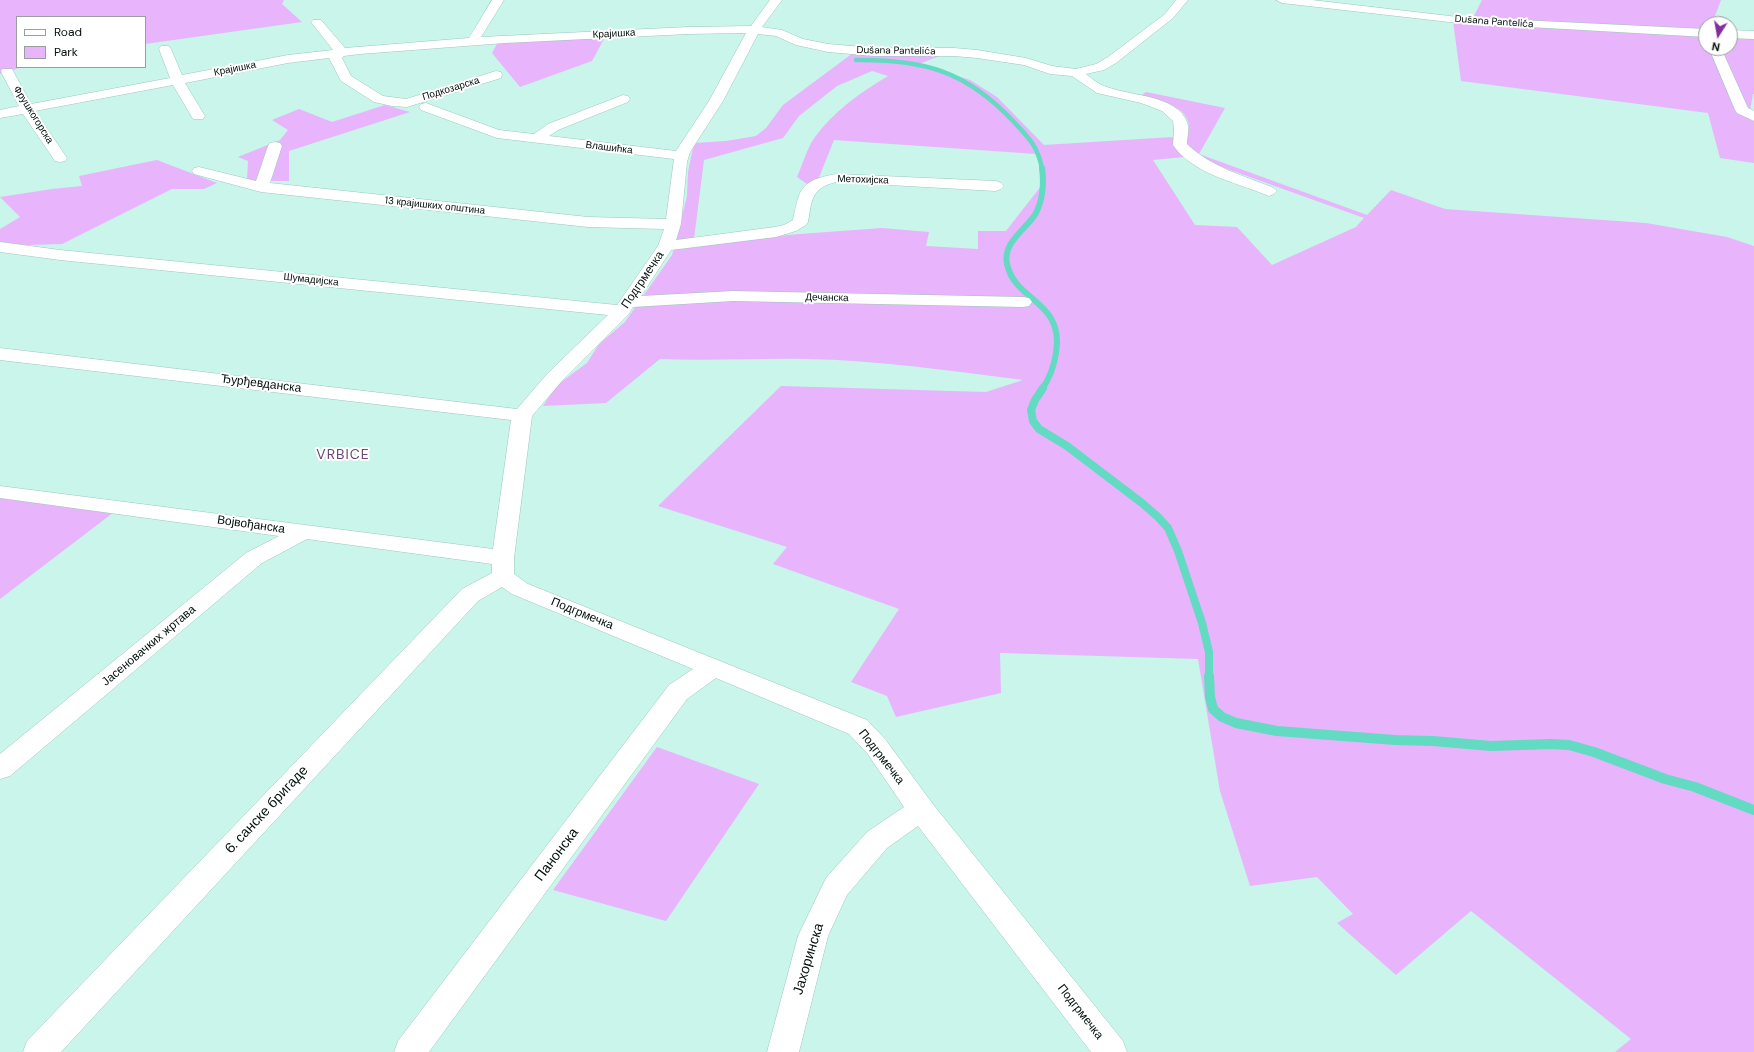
<!DOCTYPE html>
<html>
<head>
<meta charset="utf-8">
<style>
	body { margin:0 }
	#map { position:relative; width:1754px; height:1052px; overflow:hidden; background:#c9f5ea; font-family:"DM Sans",sans-serif }
	canvas { display:block }
	.legend { position:absolute; left:16px; top:16px; width:130px; height:52px; box-sizing:border-box; background:#fff; border:1px solid #9a9f9e; margin:0; padding:5px 7px; list-style:none; font-size:12px; color:#020f0c }
	.legend li { display:flex; align-items:center; gap:8px; height:20px }
	.legend b { width:20px; border:1px solid #9a9f9e }
	.north { position:absolute; left:1698px; top:16px; width:40px; height:40px; box-sizing:border-box; background:#fff; border:1px solid #9a9f9e; border-radius:50%; rotate:191deg; font-size:11px; font-weight:700; line-height:16px; text-align:center; color:#020f0c }
	.north::after { content:''; display:block; margin:auto; width:14px; height:18px; background:#822e9d; clip-path:polygon(50% 0,100% 100%,50% 72%,0 100%) }
</style>
</head>
<body>
<div id="map">
<canvas width="1754" height="1052"></canvas>
<ul class="legend">
<li><b style="height:5px;background:#fff"></b>Road</li>
<li><b style="height:11px;background:#e8b4fb"></b>Park</li>
</ul>
<div class="north">N</div>
</div>
<script>
const ctx = document.querySelector('canvas').getContext('2d');
ctx.lineJoin = 'round';
function paint(path, color) { ctx.fillStyle = color; ctx.fill(path, 'evenodd'); }
function trace(path, color, width, dash) { ctx.strokeStyle = color; ctx.lineWidth = width; ctx.lineCap = dash ? 'butt' : 'round'; ctx.setLineDash(dash || []); ctx.stroke(path); }
function write(font, color, halo, rows, align = 'center') {
  ctx.font = font + ' "DM Sans",sans-serif'; ctx.lineWidth = 4; ctx.setLineDash([]); ctx.textBaseline = 'middle'; ctx.strokeStyle = halo; ctx.fillStyle = color; for (const [text, x, y, turn = 0] of rows) {
    ctx.save(); ctx.translate(x, y); ctx.rotate((+turn || 0) * Math.PI / 180); ctx.textAlign = isNaN(turn) ? turn : align; if (halo) ctx.strokeText(text, 0, 0); ctx.fillText(text, 0, 0); ctx.restore();
  }
}
paint(new Path2D(`
	M0,0H284L282,4L302,22L145,44V17H17V67H22L0,74Z
	M1482,0H1721L1712,24H1706V48H1730V35L1754,36V94H1753L1750,111L1754,122V163L1720,158L1708,113L1461,81L1453,21L1471,22Z
	M605,37L592,61L520,87L492,53L498,42Z
	M853,53L942,55L919,64L970,80L997,97L1044,145L1173,137V145L1184,157L1153,160L1195,225L1237,227L1272,265L1356,227L1364,218L1194,157L1185,141C1186,137 1188,132 1189,128C1190,106 1158,100 1142,95L1146,92L1225,108L1199,154L1367,215L1391,190L1445,209L1646,223L1727,237L1754,246V1052H1615L1631,1039L1471,911L1396,975L1337,923L1353,914L1317,877L1250,886L1220,791L1198,659L1000,653L1001,693L896,717L887,696L851,682L899,609L773,564L787,547L658,506L781,386L986,392L1023,380C951,371 878,360 806,359C757,358 708,361 660,359L606,403L543,406L557,385L587,363L599,344L625,322L672,255L674,248L787,235L882,228L929,232L926,246L978,249V231H1006L1045,181L1036,154L834,140L818,180L807,184L797,177C803,164 807,148 815,137C834,111 861,92 888,76L872,71L837,86L799,116L783,138L704,160L694,239L676,241L687,196L688,172L694,143L726,141L756,136L766,128L783,105Z
	M385,105L410,112L289,151V181H247L248,161L238,157L280,140L288,130L272,120L299,109L332,122Z
	M157,160L217,183L204,189H172L62,244L27,245L0,242V229L20,217L0,197L52,189L82,186L79,176Z
	M0,494L118,509L0,599Z
	M657,747L759,784L666,921L553,890Z`), '#e8b4fb');
trace(new Path2D(`
	M856,60C923,59 966,71 1013,121C1028,137 1038,146 1042,169`), '#63dac2', 4.5);
trace(new Path2D(`
	M1042,168C1044,183 1043,199 1036,213C1027,229 1002,242 1007,264C1015,302 1065,301 1056,353C1054,366 1050,378 1042,389`), '#63dac2', 6);
trace(new Path2D(`
	M1043,388L1035,400L1031,410L1033,421L1039,429L1067,446L1142,503L1158,517L1168,528L1178,551L1202,623L1209,652V677`), '#63dac2', 8);
trace(new Path2D(`
	M1209,676L1210,697L1213,709L1222,717L1236,723L1277,731L1395,740L1433,741L1491,746L1551,744L1569,745L1594,752L1665,779L1695,787L1754,810`), '#63dac2', 10);
const street = new Path2D(`
	M492,0H504L481,37L688,27L751,26L770,0H782L762,27L782,30L803,39L828,44L875,48H954L977,50L1026,58L1052,66L1076,69L1096,64L1108,57L1165,14L1176,0H1188L1173,18L1116,63L1104,70L1086,74C1092,79 1099,85 1107,87C1130,96 1177,95 1187,122C1190,129 1187,137 1187,144C1211,167 1244,176 1274,188L1277,191L1274,194L1269,196L1264,194C1234,182 1192,173 1173,145L1174,130L1173,121L1162,111L1141,103L1097,93L1072,76L1050,74L1024,65L977,58L954,56H875L828,52L796,45L776,36L758,34L723,101L690,152L687,162L681,224L676,240L775,227L784,225L793,220C800,186 801,181 836,174L996,181L1001,183L1004,186L1001,189L996,191L836,182C811,188 812,200 808,222L806,225L796,231L776,237L671,250L641,296L733,291L1023,297L1029,298L1032,302L1029,306L1023,307L733,301L633,307L628,315L561,382L532,416L514,558V574L528,584L867,720L885,739L932,803L1123,1041L1127,1052H1091L918,826L887,848L847,895L828,936L799,1052H767L798,936L826,878L867,832L904,807L867,753L849,734L716,678L687,699L429,1052H394L398,1041L669,685L693,669L512,594L502,587L478,601L61,1052H23L27,1041L462,589L492,573V564L307,539L262,563L10,776L0,779V754L246,553L279,536L0,498V486L493,549L511,420L0,360V348L517,409L547,374L608,315L60,260L0,252V242L60,250L617,305L658,246L664,229L588,227L261,192L194,174L192,171L194,168L199,167L256,181L268,146L270,143L275,142L280,143L282,146L270,183L588,217L666,219L674,159L497,138L421,110L419,107L421,104L426,103L499,130L534,134L548,124L623,95L628,96L630,99L628,102L558,130L549,136L676,151L709,101L746,33L688,34L505,43L360,54L344,56L342,58L351,76L383,96L406,99L496,71L501,72L502,75L501,78L407,107L392,106L374,102L341,81L329,58L288,63L185,83L205,116L203,119H193L173,85L35,111L67,158L65,161L60,162L55,161L23,114L0,118V110L19,106L1,72L2,69H12L31,104L170,78L159,49L161,46H169L171,49L182,75L288,55L333,50L311,22L313,20H321L345,48L469,38Z
	M1276,0H1312L1458,17L1706,29V37L1458,23L1282,3Z
	M1730,30L1754,31V39L1730,38Z
	M1709,48H1721L1748,108L1754,111V121L1737,113L1735,110Z`);
trace(street, '#9cc7bc', 1);
paint(street, '#fff');
write('10px', '#020f0c', '#fff', [
	["Dušana Pantelića",1494,22,4],
	["Крајишка",614,34,-3],
	["Dušana Pantelića",896,51,1],
	["Крајишка",235,69,-11],
	["Подкозарска",451,89,-17],
	["Фрушкогорска",33,115,58],
	["Влашићка",609,148,7],
	["Метохијска",863,180,2],
	["13 крајишких општина",435,206,6],
	["Шумадијска",311,280,6],
	["Дечанска",827,298,1]
]);
write('12px', '#020f0c', '#fff', [
	["Подгрмечка",643,280,-56],
	["Ђурђевданска",261,384,7],
	["Војвођанска",251,525,8],
	["Подгрмечка",582,614,22],
	["Јасеновачких жртава",149,646,-40],
	["Подгрмечка",881,757,52],
	["Подгрмечка",1080,1012,52]
]);
ctx.letterSpacing = '1px';
write('14px', '#6d447c', '#fff', [
	["VRBICE",343,455]
]);
ctx.letterSpacing = '0px';
write('14px', '#020f0c', '#fff', [
	["6. санске бригаде",267,810,-47],
	["Панонска",557,855,-53],
	["Јахоринска",809,959,-73]
]);
</script>
</body>
</html>
